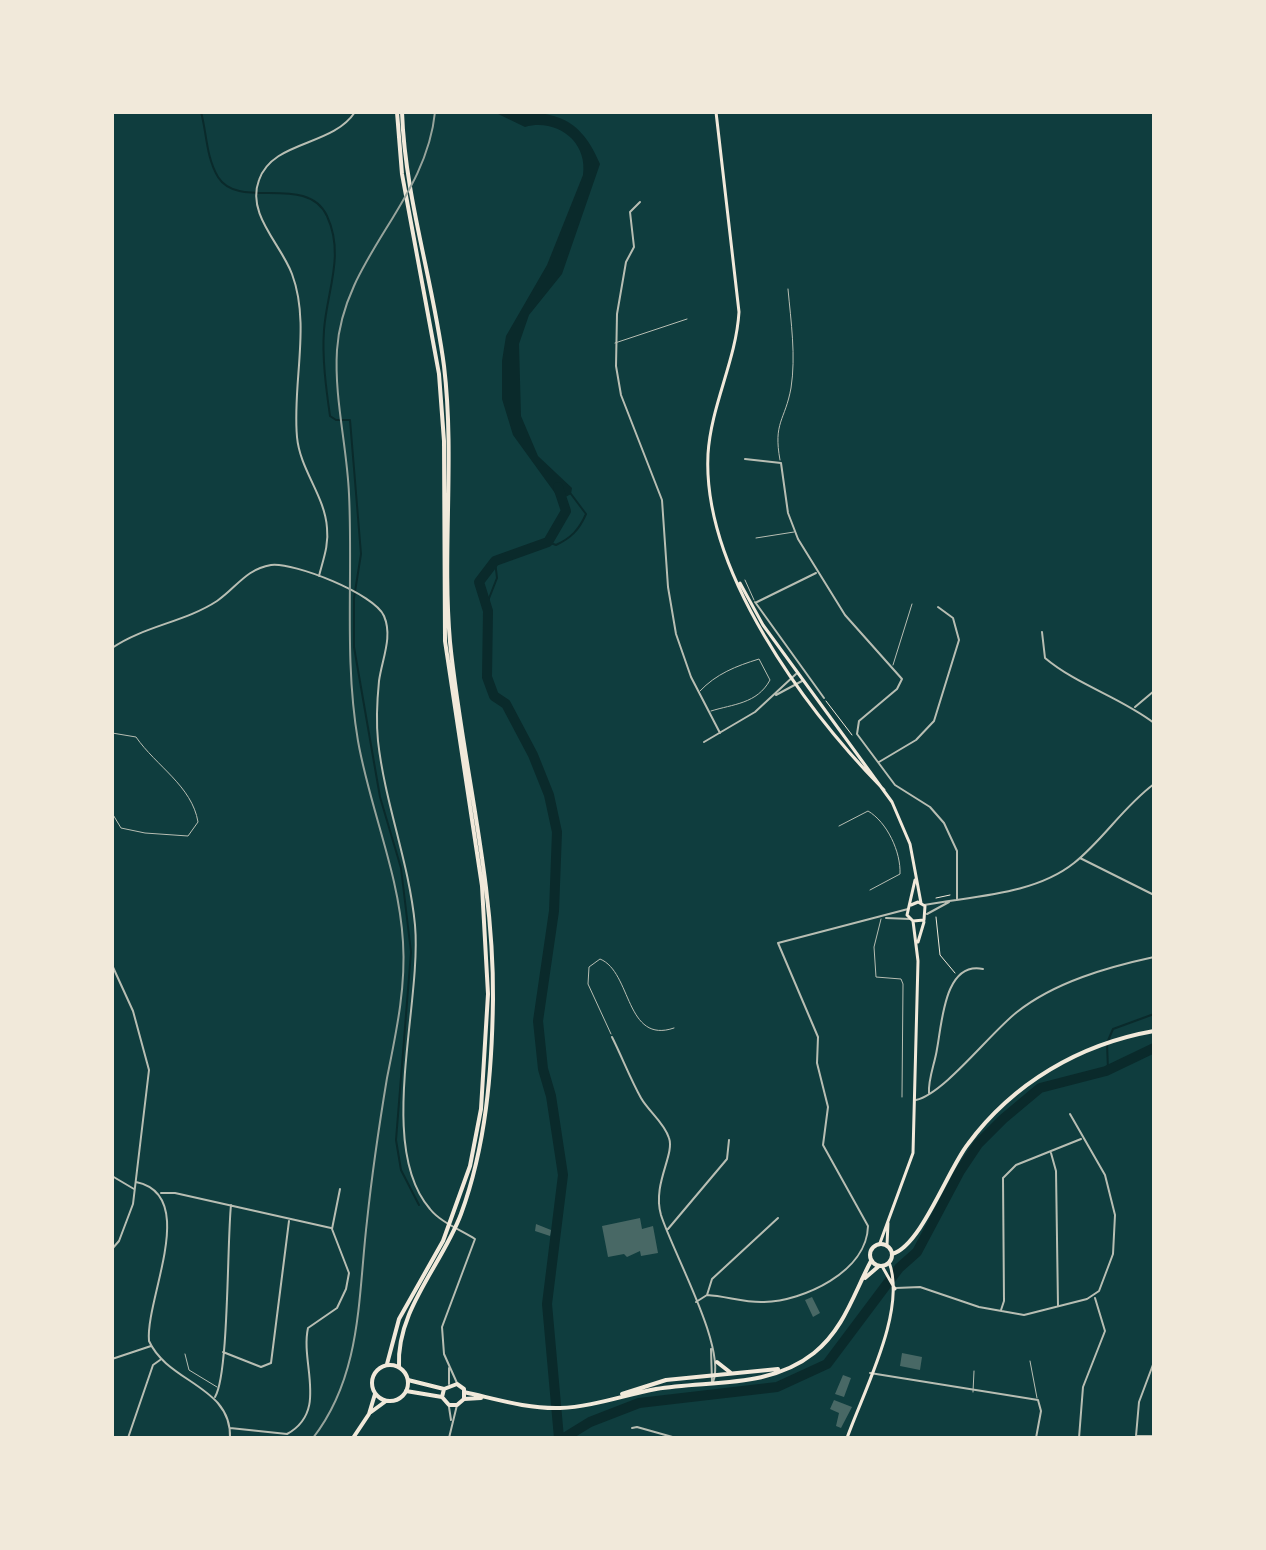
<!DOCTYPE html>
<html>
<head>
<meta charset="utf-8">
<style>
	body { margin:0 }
	#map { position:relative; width:1266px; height:1550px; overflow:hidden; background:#0f3d3e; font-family:"Exo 2",sans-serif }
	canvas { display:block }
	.frame { position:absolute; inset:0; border:114px solid #f1e9da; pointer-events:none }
</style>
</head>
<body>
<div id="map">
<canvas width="1266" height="1550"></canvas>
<div class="frame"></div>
</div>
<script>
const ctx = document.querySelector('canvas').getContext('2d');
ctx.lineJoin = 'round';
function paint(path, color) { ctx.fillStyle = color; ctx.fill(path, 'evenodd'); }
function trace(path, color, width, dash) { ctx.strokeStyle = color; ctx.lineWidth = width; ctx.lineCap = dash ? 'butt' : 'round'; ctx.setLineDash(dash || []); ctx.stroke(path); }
paint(new Path2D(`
	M494,112C547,112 577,109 600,164L562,274L529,315L519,344L521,416L538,456L572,488L571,494L560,500L513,435L502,399V361L506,336L547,265L583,175C588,141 556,118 525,127Z`), '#0a2a2b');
trace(new Path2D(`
	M201,112C207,134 206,157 218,177C239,211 307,173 327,216C345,255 327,290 324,330C322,358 326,388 330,416L336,420H350L361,554L354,598V647L380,797L401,868L411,952L396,1140L401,1170L419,1205
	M548,542L556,545C571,538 579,530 586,514L571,494
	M486,606L497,578L495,561
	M1108,1070L1107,1043L1113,1029L1154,1014`), '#0a2a2b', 2);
trace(new Path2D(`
	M558,487L566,511L548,542L495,561L479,582L488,611L487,677L494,696L506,704L533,755L549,795L557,832L554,911L538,1021L543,1069L551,1096L563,1175L547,1304L559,1438
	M564,1438L590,1422L639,1403L777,1387L827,1364L899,1268L917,1252L960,1171L978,1144L1003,1119L1040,1088L1106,1071L1154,1048`), '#0a2a2b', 10);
paint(new Path2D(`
	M640,1218L642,1229L653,1226L658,1253L641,1256L640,1251L627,1257L624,1254L608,1257L602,1226Z
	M536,1224L551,1230L550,1236L535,1231Z
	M812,1297L820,1313L813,1317L805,1300Z
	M902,1353L922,1357L920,1370L900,1366Z
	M843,1375L851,1378L844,1397L835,1394Z
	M834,1400L852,1407L841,1428L836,1426L839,1413L830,1409Z`), '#486865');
trace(new Path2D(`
	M826,701L852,735
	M936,898L950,895
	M936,917L940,955L955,973`), '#f1e9da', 1);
trace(new Path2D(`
	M615,343L687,319
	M780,460C773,422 785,421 791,388C796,356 791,322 788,289
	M756,538L794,532
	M745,580L754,600
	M893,665L912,604
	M700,691C716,674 736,666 759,659L770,680C757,704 733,704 711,711
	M112,733L136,737C156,766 192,786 198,822L188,836L145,833L121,828L112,813
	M839,826L868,811C887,822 901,852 900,874L870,890
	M881,919L874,947L876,977L901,979L903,984L902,1097
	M611,1034L588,984L589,967L600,959C632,972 625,1045 674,1028
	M185,1354L189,1370L217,1387
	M1030,1361L1037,1398
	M973,1392L974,1371`), '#b8beb3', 1);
trace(new Path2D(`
	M640,202L630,212L634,247L626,262L617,314L616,366L621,395L662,500L668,587L676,634L691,677L720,733
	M745,459L781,463L788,513L798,539L845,615L902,679L897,689L859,721L857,734L895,785L930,807L944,823L957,851V900
	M319,576C323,560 329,545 327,528C325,496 300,470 297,437C292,384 311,325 292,274C281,244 246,214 259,180C273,140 332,147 355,112
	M755,602L824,698
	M757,602L816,573
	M1042,632L1045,658C1077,685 1120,697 1154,723
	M112,648C144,626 185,622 217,601C236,588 246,569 271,565C294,562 375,594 384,616C393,637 382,659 379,681C377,701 376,721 378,741C385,804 409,862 415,925C422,1005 376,1147 430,1209C440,1222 461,1230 475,1239L442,1327L444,1354L457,1383
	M776,695L802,681
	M1135,707L1154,691
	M704,742L755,712L796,674
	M879,762L916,740L934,721L959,640L953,618L938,607
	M1080,858L1154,895
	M924,905C972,896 1034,895 1074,863C1103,840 1123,807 1154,784
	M927,914L949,902
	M886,918L910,919
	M112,965L133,1011L149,1070L133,1204L119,1241L112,1249
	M612,1037C622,1057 630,1078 641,1098C649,1112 664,1122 669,1138C675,1155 652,1184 661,1215C673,1253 727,1348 713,1382
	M929,1093C928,1079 935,1063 937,1049C942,1024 944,961 983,969
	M916,1100C945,1093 990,1033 1017,1012C1055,982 1108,967 1154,957
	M1051,1153L1056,1171L1058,1306
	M112,1176L134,1189
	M136,1182C200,1195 145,1299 149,1341C168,1383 232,1386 230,1438
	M161,1193H175L331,1228
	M668,1229L727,1159L729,1140
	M896,1288L920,1287L979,1307L1024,1315L1087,1299L1099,1291L1113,1254L1115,1215L1105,1175L1070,1114
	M707,1295L712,1279L778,1218
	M696,1302L707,1295C726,1296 745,1303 764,1302C803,1301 867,1272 868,1226L823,1145L828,1107L817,1063L818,1037L778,943L908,909
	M1001,1310L1004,1301L1003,1178L1016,1165L1081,1139
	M711,1349L712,1382
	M223,1352L261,1367L271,1363L289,1221
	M112,1359L151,1346
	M1154,1362L1139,1402L1136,1436H1154
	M870,1373L1038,1400L1041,1411L1036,1438
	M449,1384V1368
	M215,1397C229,1374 227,1242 231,1205
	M449,1407L451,1420
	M230,1428L287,1434C329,1411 300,1364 308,1328L337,1308L346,1289L349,1273L332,1229L340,1189
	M632,1428L637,1427L676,1438
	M128,1438L153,1365L160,1360
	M449,1438L457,1405
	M1079,1438L1083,1387L1105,1331L1095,1298`), '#b8beb3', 2);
trace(new Path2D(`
	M716,112L739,312C736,361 711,405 708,454C702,571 806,710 884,790
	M740,583L763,625L892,802L910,844L921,903
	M911,905L918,902L925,906L924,920L913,921L907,915L915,880
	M918,942L924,922
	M880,1243L913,1153L918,961L913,921
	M887,1245L888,1223
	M882,1266L895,1289
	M847,1438C864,1390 907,1310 889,1262`), '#f1e9da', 3);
trace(new Path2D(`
	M870 1255a11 11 0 1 1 22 0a11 11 0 1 1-22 0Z
	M892,1254C921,1246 948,1169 968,1144C1013,1083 1080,1044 1154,1031
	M865,1278L879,1266
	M717,1362L731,1373
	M408,1380L444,1389L457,1384L464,1389V1399L457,1405H449L442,1397L444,1389
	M406,1391L442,1397
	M464,1392C496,1399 527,1409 560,1408C592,1407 624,1395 656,1389C709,1380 769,1389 814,1353C844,1329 854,1293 871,1261
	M622,1394L666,1380L778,1369
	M464,1399L481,1398`), '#f1e9da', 4);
trace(new Path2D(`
	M387,1364L399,1319L443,1241L470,1166L481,1109L488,994L482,886L445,641L444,441L439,374L402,174L397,112
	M372 1383a18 18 0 1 1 36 0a18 18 0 1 1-36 0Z
	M399,1367C396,1310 442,1265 461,1214C486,1146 492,1071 493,999C494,878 462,762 450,642C442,550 455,458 444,366C433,280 405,198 402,112
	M371,1412L386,1401
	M353,1438L369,1414L375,1394`), '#f1e9da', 4);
trace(new Path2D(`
	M313,1438C362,1375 358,1297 367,1221C372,1174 379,1126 387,1078C396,1033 406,988 403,942C399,873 370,809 358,741C344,659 353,577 349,494C347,446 334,398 337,350C343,258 426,203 435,112`), '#97a49c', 2);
</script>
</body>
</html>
